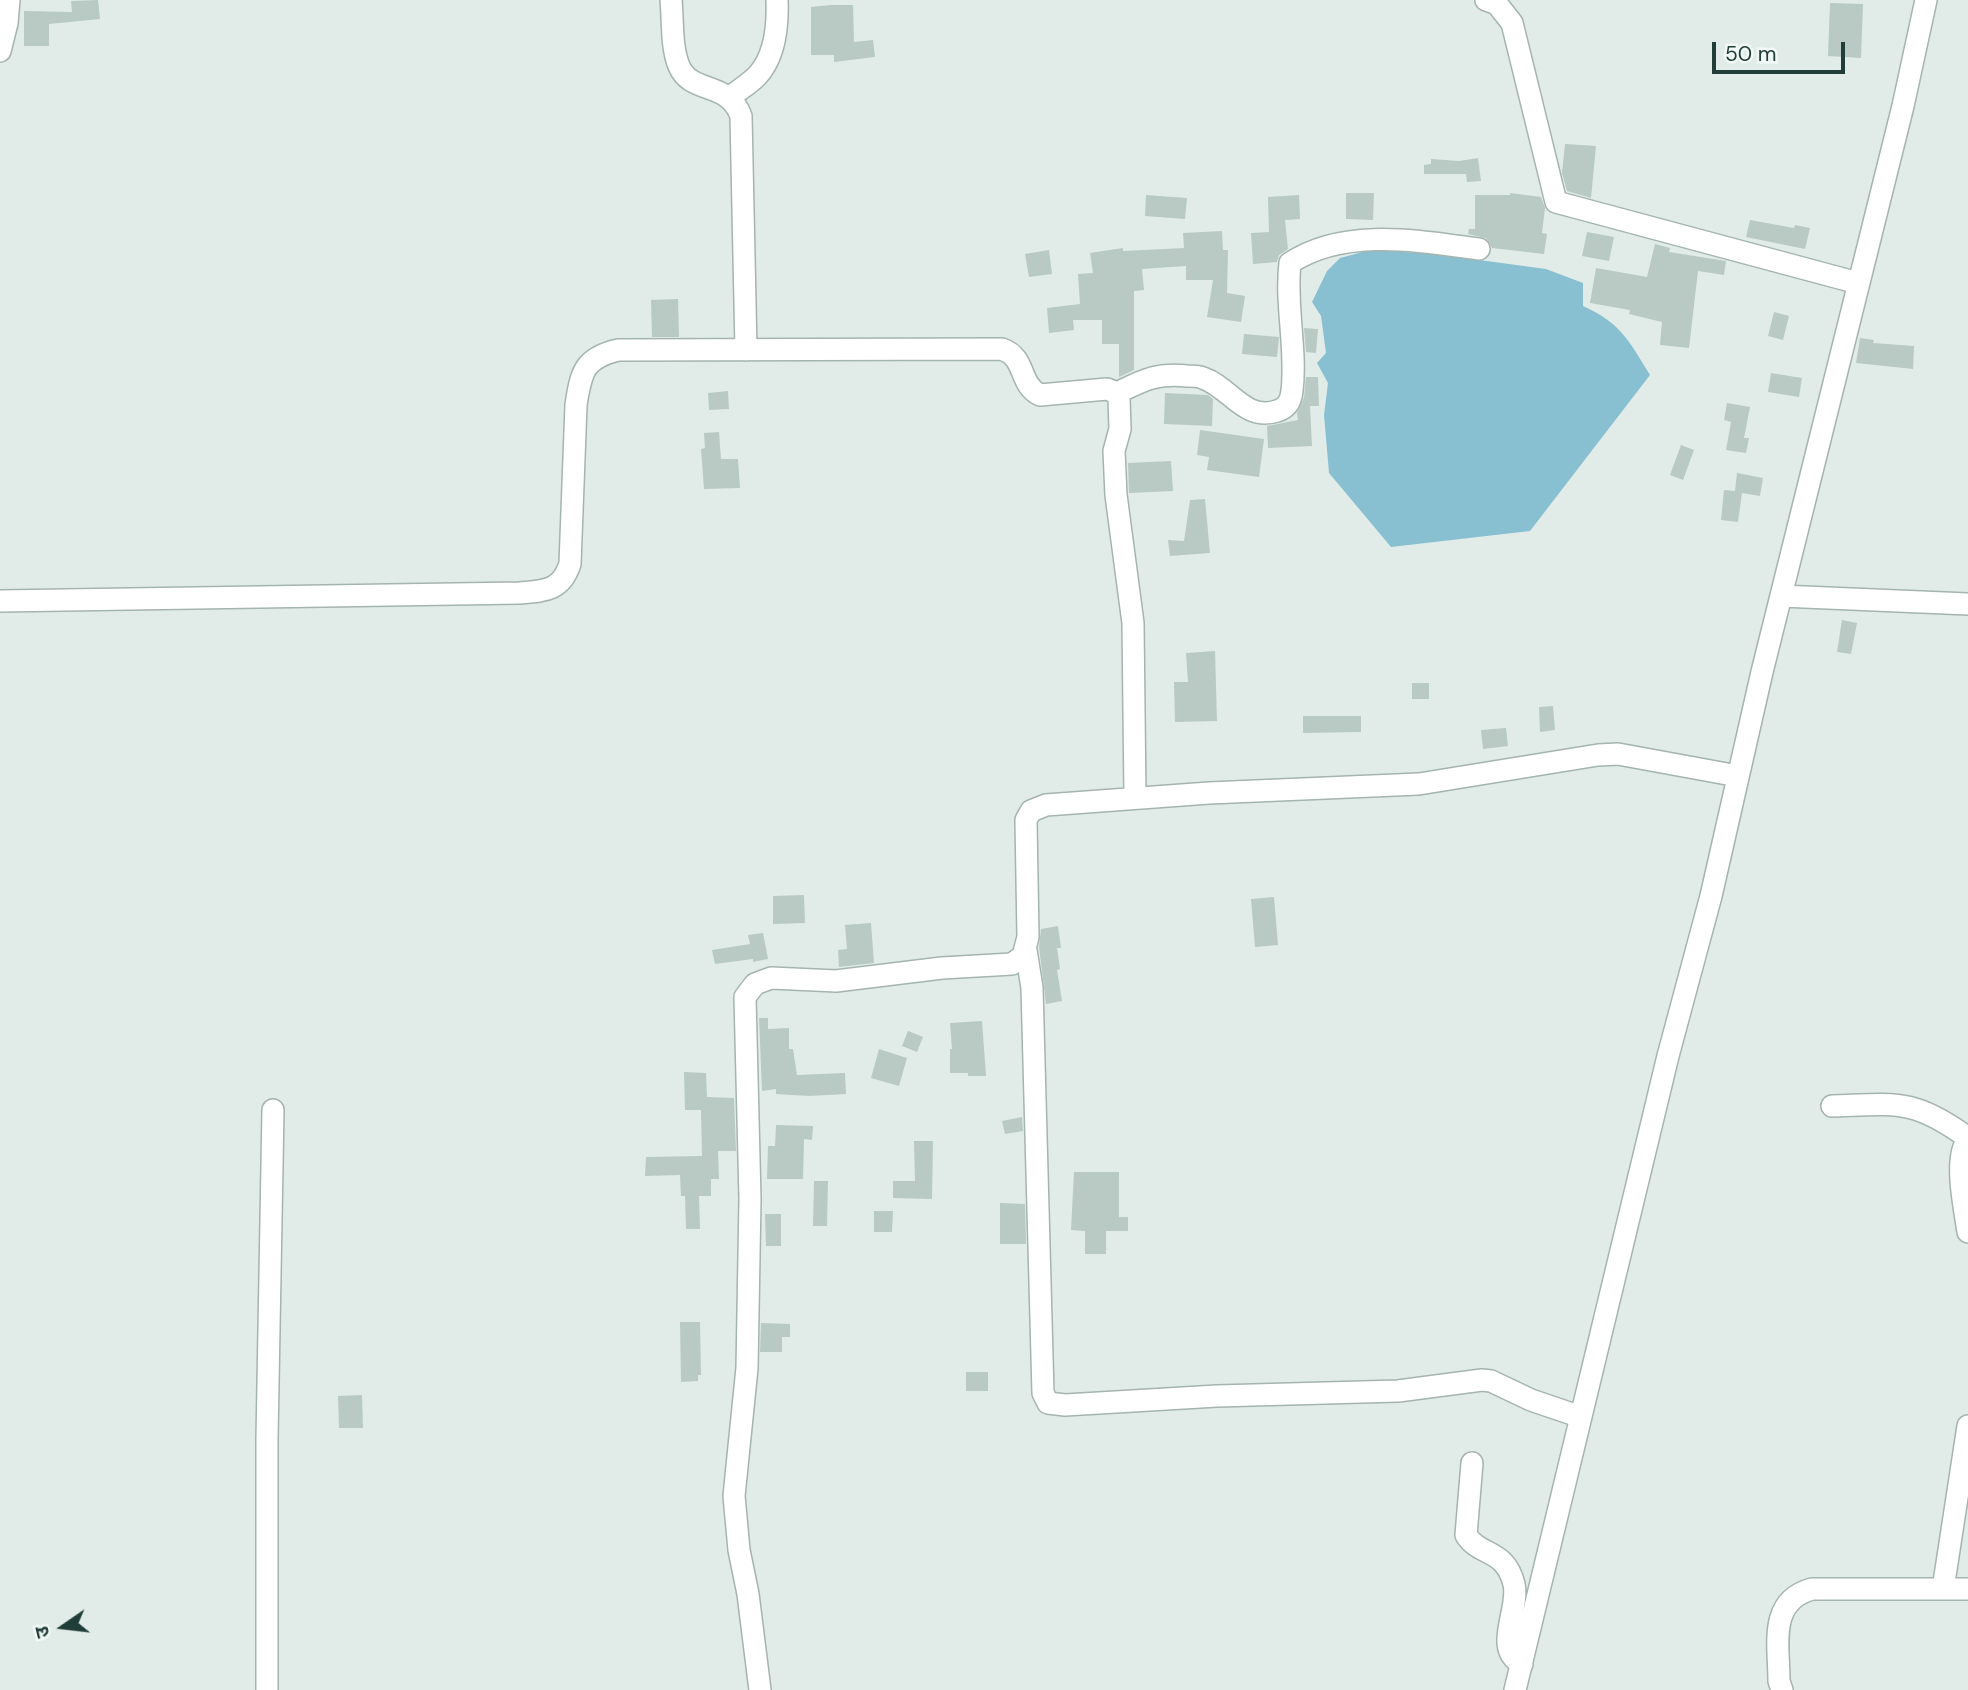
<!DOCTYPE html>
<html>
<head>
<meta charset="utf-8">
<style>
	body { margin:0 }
	#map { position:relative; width:1968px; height:1690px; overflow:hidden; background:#e1ece8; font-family:"DM Sans","Noto Sans Devanagari",sans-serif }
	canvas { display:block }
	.north { position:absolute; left:28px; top:1592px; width:70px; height:70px; -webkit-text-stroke:5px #f1f8f5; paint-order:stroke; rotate:256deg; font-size:19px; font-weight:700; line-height:28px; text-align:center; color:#213d37 }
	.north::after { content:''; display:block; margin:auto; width:24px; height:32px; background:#213d37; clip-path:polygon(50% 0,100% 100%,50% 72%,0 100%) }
	.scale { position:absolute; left:1712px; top:42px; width:133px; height:32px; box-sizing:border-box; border:4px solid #213d37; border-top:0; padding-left:9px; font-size:21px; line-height:24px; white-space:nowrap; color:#213d37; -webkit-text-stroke:5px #f1f8f5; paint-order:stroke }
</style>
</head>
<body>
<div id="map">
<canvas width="1968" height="1690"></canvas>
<div class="north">उ</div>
<div class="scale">50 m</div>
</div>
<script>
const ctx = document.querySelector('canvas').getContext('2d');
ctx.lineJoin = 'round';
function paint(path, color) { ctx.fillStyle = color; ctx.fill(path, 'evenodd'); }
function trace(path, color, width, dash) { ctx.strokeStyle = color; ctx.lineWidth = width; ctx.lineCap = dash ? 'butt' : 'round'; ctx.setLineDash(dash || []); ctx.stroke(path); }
paint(new Path2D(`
	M1370,250L1435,254L1546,269L1583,283V306C1621,323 1629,341 1650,375L1530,531L1391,547L1329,473L1324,415L1328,383L1317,363L1326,353L1321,316L1312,302L1327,271L1340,258Z`), '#88c0d2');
paint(new Path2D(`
	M98,0L100,19L49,24V46H24V11L72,12L71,1Z
	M1830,3L1863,4L1861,58L1828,56Z
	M831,5H853L854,42L873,40L875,57L834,62V55H811V7Z
	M1565,144L1596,146L1591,198L1567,191L1562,173Z
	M1478,158L1481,181L1467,182L1466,174H1424V165L1431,164V159L1459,161Z
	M1346,193H1374L1373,220L1346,219Z
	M1510,193L1541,197L1545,208L1542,233L1547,234L1544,254L1492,248L1486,238L1468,234L1469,229H1475V195H1510Z
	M1146,195L1187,198L1185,219L1145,216Z
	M1299,195L1300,219L1285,220L1288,249L1279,255L1277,262L1253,264L1251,233L1269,232L1268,197Z
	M1750,220L1794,228L1795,225L1810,228L1805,249L1746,237Z
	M1222,231L1223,250H1228L1227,293L1245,296L1241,322L1207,317L1213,280H1186V266L1142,269L1144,290L1134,291V370L1119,377V344H1102V320H1073L1074,330L1049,333L1047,308L1080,304L1078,274L1093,273L1090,253L1123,248V251L1184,248L1183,233Z
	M1587,232L1614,237L1609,261L1582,256Z
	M1655,244L1670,248L1669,252L1726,261L1724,275L1698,271L1689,348L1660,345L1662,322L1629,314L1630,310L1590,303L1596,268L1647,277Z
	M1049,250L1052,274L1029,277L1025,254Z
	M678,299L679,337H652L651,300Z
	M1774,312L1789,316L1783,340L1768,336Z
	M1304,328L1318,329L1316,353L1306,352Z
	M1244,334L1279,337L1277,357L1242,354Z
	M1860,338L1874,340L1873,343L1914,346L1913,369L1856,363Z
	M1771,373L1802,378L1799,397L1768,392Z
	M1306,377H1318L1319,406H1310L1312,446L1268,448L1267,426L1298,420L1297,413L1304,398Z
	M728,391L729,409L709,410L708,393Z
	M1165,393L1208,395L1213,399L1212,426L1164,424Z
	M1727,403L1750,407L1744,438H1749L1746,453L1726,450L1731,422L1724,420Z
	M1200,430L1264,439L1259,477L1207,470L1209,457L1197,455Z
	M719,432L721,459H738L740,488L704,489L701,449L705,448L704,433Z
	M1681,445L1694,450L1683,480L1670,475Z
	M1171,461L1173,491L1129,493L1128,463Z
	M1737,473L1763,478L1760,496L1742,493L1738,522L1721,520L1724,490L1735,491Z
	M1205,499L1210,553L1170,556L1168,540L1184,541L1190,500Z
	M1842,620L1857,623L1851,654L1837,652Z
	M1215,651L1217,721L1175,722L1174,682H1188L1186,653Z
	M1412,683H1429V699H1412Z
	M1553,706L1555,730L1540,732L1539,707Z
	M1303,716H1361V732L1303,733Z
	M1506,728L1508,746L1483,749L1481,730Z
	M804,895L805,923L773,924V896Z
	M1274,897L1278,945L1255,947L1251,899Z
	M871,923L874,963L839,967L838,950L847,949L845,925Z
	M1058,926L1061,948H1057L1060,969L1057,970L1062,1001L1046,1004L1039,947L1041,929Z
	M763,933L768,959L753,962V959L715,964L712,950L750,944L748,935Z
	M759,1018H768V1029L789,1028V1049H793L797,1075L845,1073L846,1094L809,1096L776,1094V1089L762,1091Z
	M982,1021L986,1076H968V1073H950V1049H952L950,1023Z
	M908,1031L923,1037L917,1052L902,1046Z
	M879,1049L907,1058L899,1086L871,1078Z
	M684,1072L706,1073L707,1097L734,1098L736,1151H718L719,1179H711V1196H699L700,1229H686L685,1196H681L680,1175L645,1176L646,1157L702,1156L701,1110H685Z
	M1022,1117L1023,1131L1005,1134L1002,1121Z
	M776,1125L813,1126L812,1140L804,1139L803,1179H767L768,1146H775Z
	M914,1141H933L932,1199L893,1198V1181H915Z
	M1074,1172H1119V1217H1128V1231H1106V1254H1085V1231L1071,1230Z
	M814,1181H828L827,1226H813Z
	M1000,1203L1025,1204L1026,1244H1000Z
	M874,1211H893L892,1232H874Z
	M765,1214H781V1246H766Z
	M680,1322H700L701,1375H698V1381L681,1382Z
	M761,1323L790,1324V1337H782V1352H760Z
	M966,1372H988V1391H966Z
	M362,1395L363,1428H339L338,1396Z`), '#b9c9c4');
const minor = new Path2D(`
	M671,0C673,20 671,47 679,66C691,95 728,80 741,116L746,350
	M1486,0L1497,4L1512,23L1556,202L1858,283
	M0,51L7,23L9,0
	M730,97C739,90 749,84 757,76C775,57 778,25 777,0
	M1117,393C1144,380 1156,373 1187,376C1192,376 1199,376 1203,378C1230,387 1245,422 1277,411C1287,408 1291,401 1292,391C1297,349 1285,305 1290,263C1345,227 1418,241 1479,249
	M1781,596L1968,604
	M0,601L519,593C545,591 561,591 570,564L576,405C581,372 584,358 618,350L1002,349C1027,358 1018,384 1040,395L1107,389L1117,393L1119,398L1120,429L1114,451L1116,495L1133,623L1135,798
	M1026,950L1032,988L1043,1393L1048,1403L1065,1405L1217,1396L1398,1391L1482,1380L1491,1381L1531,1400L1581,1417
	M1832,1106C1896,1104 1913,1098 1968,1138
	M1968,1140C1953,1157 1965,1210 1968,1232
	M1472,1463L1466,1535C1480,1557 1505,1548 1514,1584C1520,1611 1492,1648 1522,1664
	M1943,1589L1968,1426
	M267,1690V1438L273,1110
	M760,1690L748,1594L739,1550L734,1496L747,1368L750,1199L745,997L755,984L771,978L836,981L942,968L1012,964L1023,956L1028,937L1026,820L1031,811L1046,805L1209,793L1419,784L1598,755L1618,754L1738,776
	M1515,1690L1668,1056L1711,896L1762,672L1903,106L1926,0
	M1782,1690L1779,1681C1779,1645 1768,1601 1812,1589H1968`);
trace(minor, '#a4b4af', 24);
trace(minor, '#fff', 21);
</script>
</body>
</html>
